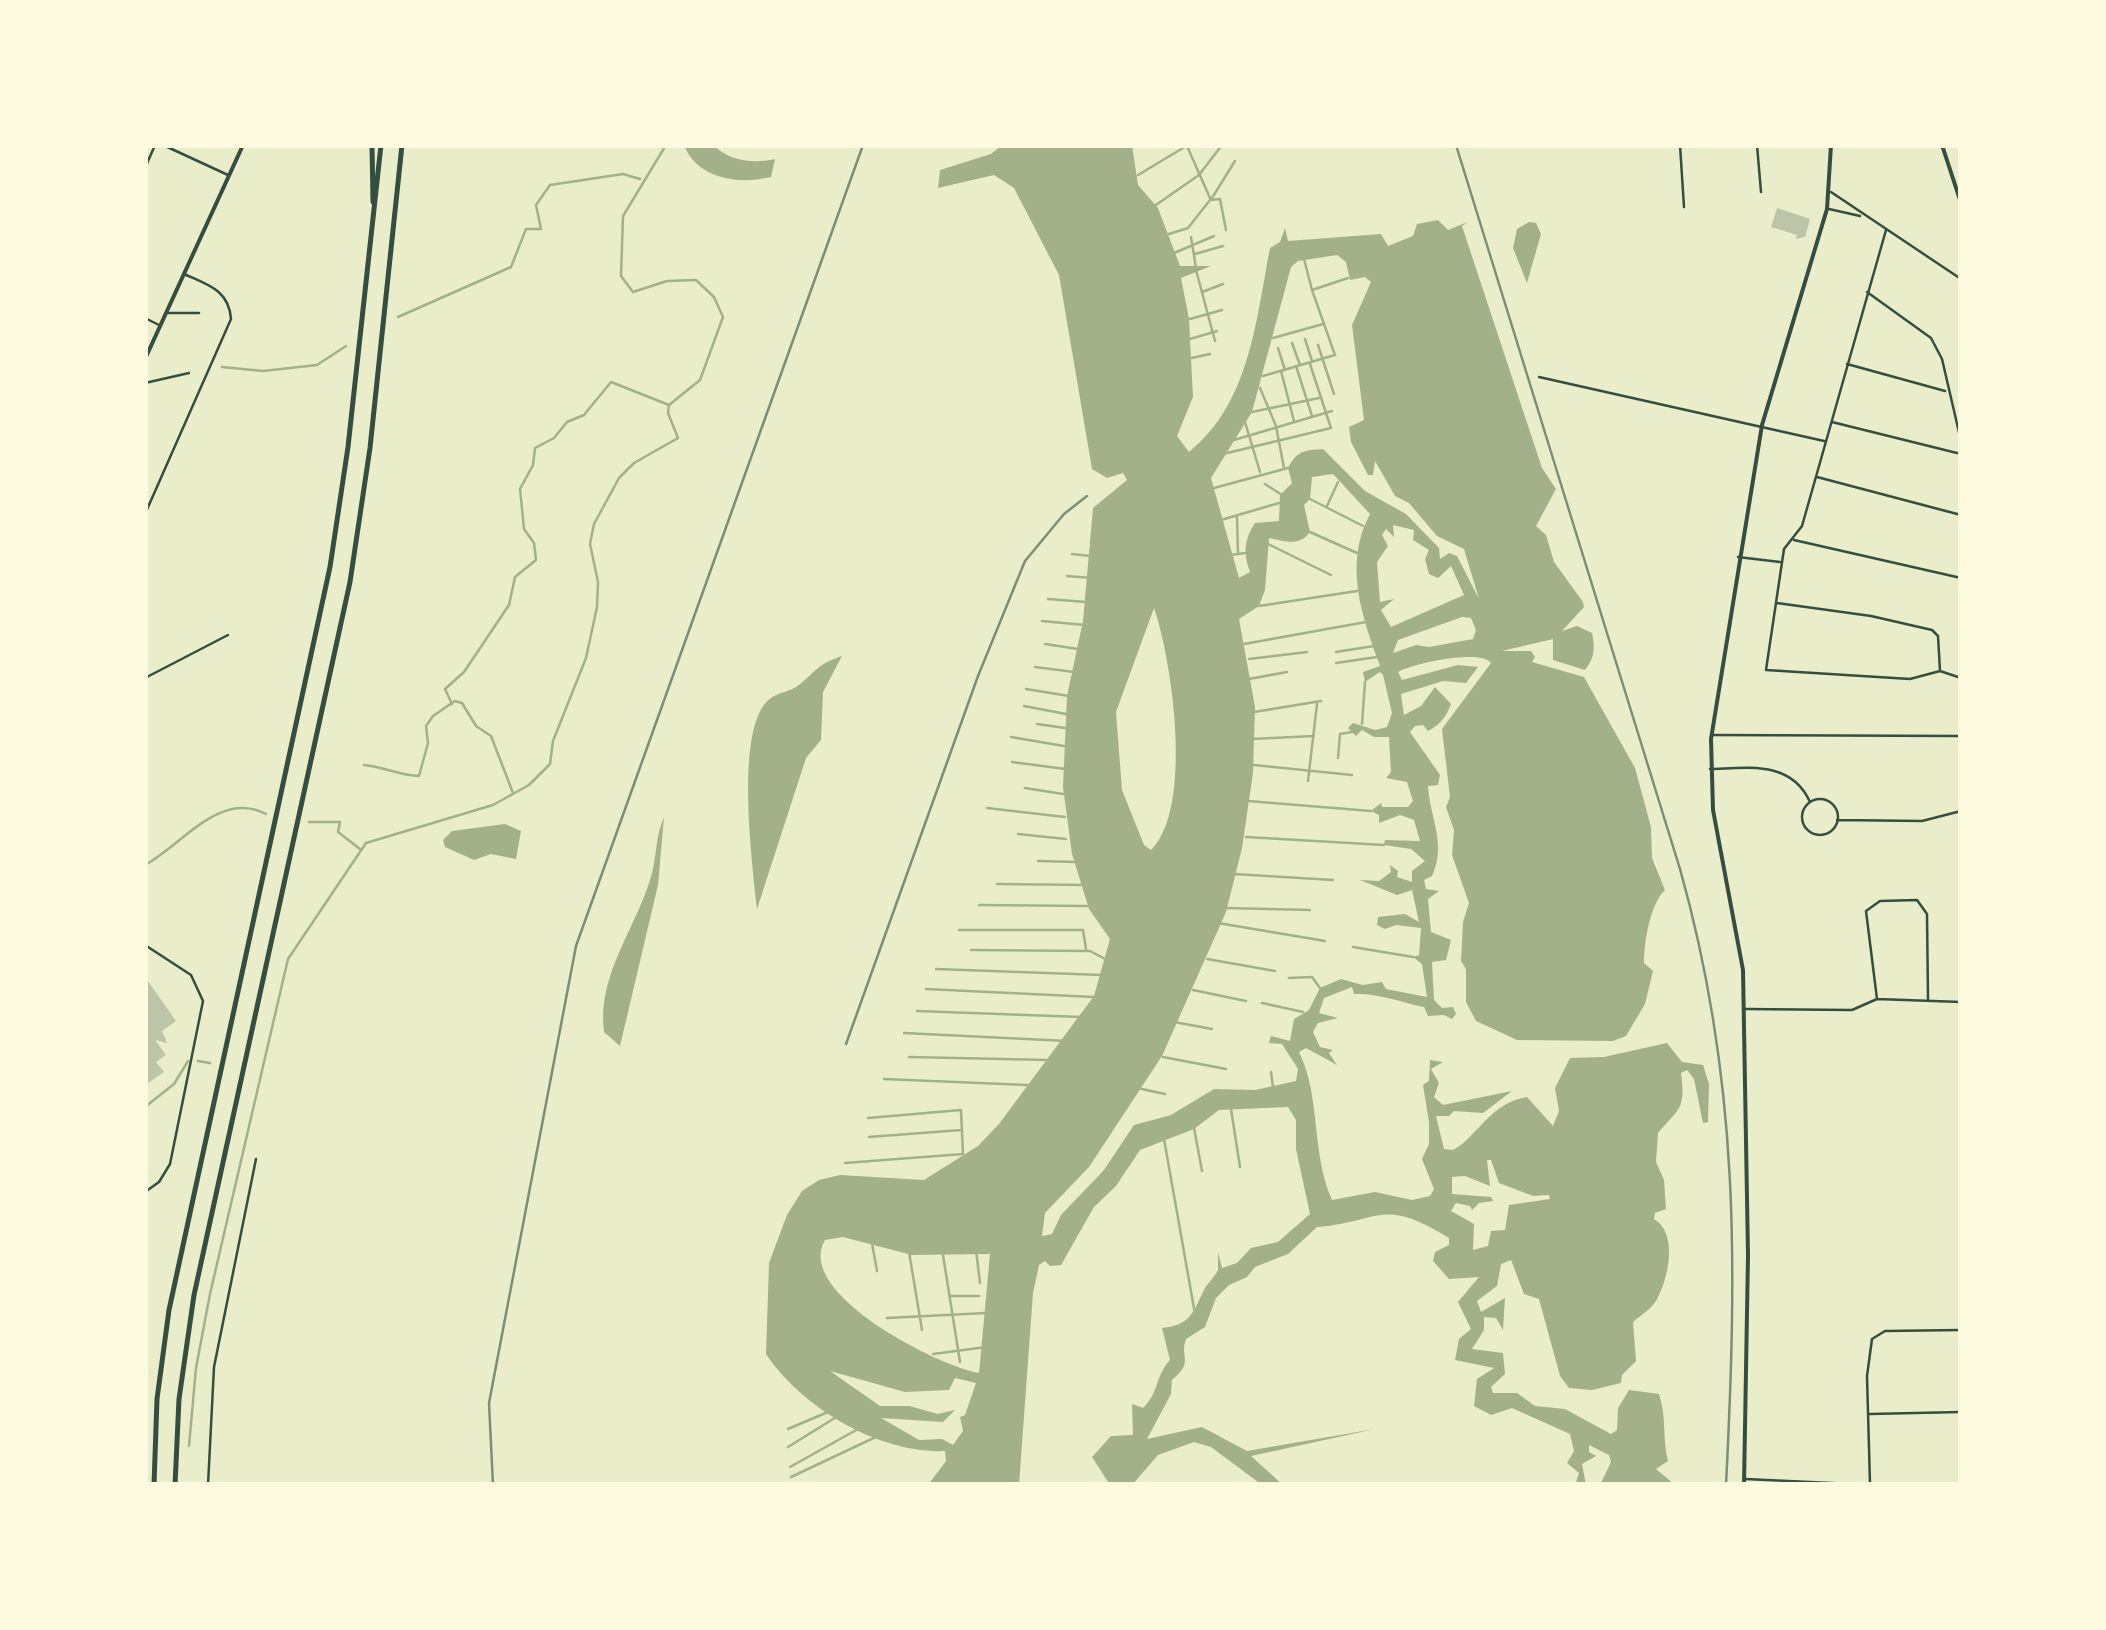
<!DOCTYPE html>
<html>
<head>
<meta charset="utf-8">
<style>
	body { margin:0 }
	#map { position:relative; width:2106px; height:1630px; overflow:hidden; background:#e9edc9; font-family:Lato,sans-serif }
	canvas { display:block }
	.frame { position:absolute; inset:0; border:148px solid #fefae0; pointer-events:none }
</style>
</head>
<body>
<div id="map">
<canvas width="2106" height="1630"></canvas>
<div class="frame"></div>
</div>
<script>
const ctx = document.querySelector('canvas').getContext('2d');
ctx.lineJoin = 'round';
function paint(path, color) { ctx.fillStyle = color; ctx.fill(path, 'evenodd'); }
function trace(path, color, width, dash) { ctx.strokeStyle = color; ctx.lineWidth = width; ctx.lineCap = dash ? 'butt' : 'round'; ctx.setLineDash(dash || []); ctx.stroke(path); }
paint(new Path2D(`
	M684,145H713C730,161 752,164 775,159L771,177C739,185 697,179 684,145Z
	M1002,145H1132L1138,185L1158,208L1180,266H1211L1181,278L1189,319L1193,397L1177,436L1189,452C1250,403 1256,320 1270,248L1280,242L1285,228L1288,241L1381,234L1388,246L1413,236L1417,224L1438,220L1448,230L1468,222L1462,226L1542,468L1556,489L1536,526L1546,535L1554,562L1583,602L1584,607L1562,631L1577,626L1592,633C1595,647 1595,658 1585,670L1553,660V639L1502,651H1531L1535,657L1532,662L1584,677L1635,768L1651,827L1652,858L1665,890C1650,904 1644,943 1644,963L1653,971L1645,1004L1626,1036L1613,1041L1517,1040L1476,1021L1466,1002V969L1461,961L1463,922L1469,903L1452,855L1454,830L1446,807L1450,797L1442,729L1491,663C1481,649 1414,663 1398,672L1402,680L1458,665L1478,667L1466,683L1443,681L1401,694L1404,715L1421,706L1435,687L1451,704C1446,717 1441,724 1428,731L1423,725L1415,726L1410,732L1440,775L1438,785L1428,786C1430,819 1447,844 1432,876L1424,880L1426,889L1439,891L1428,899L1431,932L1451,940L1446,960L1432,962L1434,1000L1442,1008L1453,1007L1456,1014L1452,1019L1444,1015L1428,1016L1424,1007C1399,1002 1380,993 1354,994L1352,987L1324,998L1319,1013L1338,1018L1318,1023L1313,1032L1320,1047L1333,1050L1329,1053L1337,1065L1306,1048L1299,1052C1321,1096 1311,1153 1332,1200L1375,1192L1412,1200L1430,1196L1434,1189L1422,1159L1429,1144V1122L1423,1085L1429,1081L1430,1060L1443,1062L1431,1069L1439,1083L1434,1097L1443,1105L1512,1091L1483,1113L1454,1111L1449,1116H1436L1444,1149L1453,1150C1477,1138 1489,1103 1527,1097L1553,1126L1559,1111L1555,1088L1570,1058L1604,1057L1667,1043L1682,1062L1703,1065L1709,1084L1708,1122L1703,1123L1694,1079L1687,1070L1681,1073C1686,1110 1679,1108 1658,1133L1656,1162L1664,1180L1666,1209L1655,1213L1654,1219C1678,1233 1669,1277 1657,1299C1653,1308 1641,1315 1633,1322L1636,1361L1622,1375L1621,1383L1592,1390L1569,1388L1560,1376L1539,1299L1524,1294L1511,1260L1501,1264L1497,1286L1477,1301L1481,1312L1505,1298L1503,1330L1496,1318L1484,1317V1330L1472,1349L1503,1353L1505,1374L1491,1387L1493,1393H1517L1535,1406L1565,1409L1611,1434L1617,1430L1618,1408L1629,1390L1659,1394C1667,1418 1662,1439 1668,1461L1656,1469L1675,1485H1600L1611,1462L1609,1455L1589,1445V1452L1596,1456L1582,1464L1586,1485H1575L1579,1473L1567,1463L1574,1451L1570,1434L1512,1408L1491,1415L1474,1406L1477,1379L1494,1368L1455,1360L1459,1339L1471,1329L1458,1302L1479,1277L1449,1279L1433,1261L1435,1252L1449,1245V1238C1381,1196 1381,1222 1317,1227L1288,1254L1255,1267L1247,1277L1229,1285L1216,1298L1205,1327L1186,1339C1179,1358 1195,1361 1172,1380L1171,1394L1147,1439L1202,1427L1247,1451L1375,1429L1251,1456L1283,1485H1262L1211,1447L1194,1442L1158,1455L1132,1485H1110L1092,1457L1111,1436L1133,1435L1132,1404L1143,1408C1159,1393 1155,1376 1170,1360L1162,1328C1191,1325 1193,1312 1204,1290C1206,1285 1214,1278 1218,1270V1252L1222,1268L1237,1263L1251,1248L1278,1242L1310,1214L1296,1149V1120L1288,1107L1219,1110L1194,1129L1140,1150L1116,1186L1094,1207L1061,1265L1050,1266L1045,1261L1039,1265L1033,1293L1019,1485H928L946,1461L945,1451C880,1454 802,1408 766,1354L769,1263L787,1215L802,1191L819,1180L840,1175L924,1180L978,1146L999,1124L1094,996L1110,939L1089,909L1072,854L1063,787L1067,696L1083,621L1093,508L1127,480L1123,473L1107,478L1092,469L1059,275L1014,188L994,175L938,188L940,170L991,154ZM1337,255L1346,262L1350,280L1365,277L1371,282L1352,325L1364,420L1349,427L1351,442L1368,475H1373L1375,461L1395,496L1409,503L1437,536L1464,549L1479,599L1457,556L1449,553L1440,559L1439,548L1406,514L1365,491L1323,449C1304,450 1297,451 1288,468L1292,483L1280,495L1279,521L1255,523C1244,539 1243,554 1250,572L1239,578L1211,478L1252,412L1291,267L1298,261ZM1333,474L1370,514C1343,564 1362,617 1380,666L1363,672L1365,682L1380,672L1383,675L1392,713L1387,727L1375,730L1353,723L1348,728L1356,736L1362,730L1374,737H1389L1391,772L1386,778L1407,782L1413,801L1408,807H1382L1381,803L1371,811L1379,815V823L1400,815L1414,820L1420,841L1385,840L1384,845L1411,849L1425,861L1412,871V882L1397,877L1398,871L1390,865L1391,872L1379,881L1360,880L1397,895L1412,890L1419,922L1405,914L1378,917L1377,925L1385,929L1396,925L1421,928L1419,955L1413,957L1422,964L1427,997L1386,989L1382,982L1363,985L1341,979L1320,988L1309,1010L1294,1019L1290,1041L1271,1036L1269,1043L1282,1044L1298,1069L1296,1081L1255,1090L1214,1089L1171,1115L1134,1125L1104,1170L1061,1215L1052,1234L1042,1236L1045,1213L1089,1167L1162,1056L1226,912L1242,848L1253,773L1255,707L1239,619L1259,606L1265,590L1269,538C1284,541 1299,547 1310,532L1304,505L1310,499L1312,477ZM1393,525L1414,530L1413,540L1429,550L1425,559L1429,574L1438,578L1451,566L1464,595L1391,627L1381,610L1394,599L1380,602L1377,562L1388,546L1382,535L1386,529L1394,537ZM1154,608C1172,660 1194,808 1151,850L1144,845L1122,790L1116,712ZM1462,617L1471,618L1476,630L1473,639L1429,647L1416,645L1393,653L1398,640ZM1487,1160H1491L1499,1183L1533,1196L1549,1195L1550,1199L1509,1205L1505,1230L1491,1231L1488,1246L1473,1250L1474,1224L1451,1211L1456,1203L1470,1206L1472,1210L1479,1203L1493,1201L1491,1197L1452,1194V1177L1465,1176L1490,1186ZM843,1237L912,1255L990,1254L979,1373C940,1367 793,1293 825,1240ZM830,1371L905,1392L949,1390L955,1378L976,1383L965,1415L960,1417L963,1431L953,1445L942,1439L919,1440L881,1418L943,1422L955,1410L938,1414L909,1406H880Z
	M1529,222L1536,223L1541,234L1527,283L1513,248L1517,229Z
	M842,656L823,692L821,740L806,758L757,909C753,867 733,724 771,698C779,692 790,692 799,685C817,670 818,664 842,656Z
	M664,817L658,885L620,1046L604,1032C596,973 640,924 653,869C657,850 656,836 664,817Z
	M505,824L521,831L516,859L491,854L474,860L445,847L443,840L452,831Z`), '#a3b18a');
trace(new Path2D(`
	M1187,146L1210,198
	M1138,175L1188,145
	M1212,198L1235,161
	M1153,207L1199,175L1222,145
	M1169,234L1188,228L1210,200L1220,199L1226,230
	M1191,237L1196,268
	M1174,253L1214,236
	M1195,254L1223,246
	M1304,259L1312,290
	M1196,270L1215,341
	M1202,292L1223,284
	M398,317L511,267L526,229H541L536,205L550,185L623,174L640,179
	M1190,319L1222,310
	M1273,338L1323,324
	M1190,339L1217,331
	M1305,339L1312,361
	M1292,343L1300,365
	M1318,345L1334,394
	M1278,348L1285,370
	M1187,359L1210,354
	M1296,366L1312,416
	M222,367L263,371L317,365L346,346
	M1281,371L1294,421
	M1263,376L1335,355L1312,290L1348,278
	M1260,388L1276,426L1284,468
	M1252,412L1319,398
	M1245,422L1260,472
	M1234,440L1332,411
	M1223,454L1331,428L1310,364
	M1265,484L1282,495
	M1214,488L1288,468
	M1310,499L1363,526
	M1327,506L1338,482
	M1237,517L1238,554
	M1221,520L1279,503
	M1310,532L1357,553
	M1266,543L1331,575
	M1072,554L1090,556
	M1231,555L1245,553
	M1067,576L1091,578
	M1048,599L1086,602
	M1259,606L1357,591
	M1042,621L1085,625
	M1045,644L1078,649
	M1244,644L1366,622
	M1336,652L1374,646
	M1249,659L1307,652
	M1336,663L1377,657
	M1035,667L1074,672
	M1249,679L1287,672
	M1026,689L1069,696
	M452,704L445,689L464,672L509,605L515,577L536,560L534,543L524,529L520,489L533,465L535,448L554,438L567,422L584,415L611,382L669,405
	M1024,706L1066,714
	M1254,712L1321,701
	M1037,724L1065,728
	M1362,724L1365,682
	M1011,737L1064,746
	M1251,739L1314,736
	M1338,758L1340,734L1352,732
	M1012,762L1065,769
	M364,765C384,767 399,775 419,776L428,743L426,726L433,716L455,701L462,703L476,726L491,736L513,793
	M1254,765L1352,775
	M1308,781L1317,704
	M1025,788L1063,794
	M1248,801L1371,811
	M987,808L1065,817
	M309,822H340L338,832L360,849
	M1018,834L1066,839
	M1246,837L1384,845
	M1038,861L1076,862
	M145,865C183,844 220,790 266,814
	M1234,874L1333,880
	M997,884L1085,885
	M979,905L1087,906
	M1226,908L1310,910
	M1218,923L1325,941
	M959,930H1083L1086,949
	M1353,947L1413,957
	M971,950L1090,951L1107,960
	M1207,959L1275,971
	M936,969L1102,975
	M1289,978L1312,977L1320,988
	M926,989L1094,997
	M1193,990L1246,1001
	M1262,1003L1303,1012
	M917,1011L1081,1017
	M1174,1022L1212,1029
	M904,1033L1067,1041
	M909,1057L1048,1060
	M1163,1057L1226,1069
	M198,1061L210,1063
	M1271,1072L1273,1087
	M884,1079L1027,1085
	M1137,1088L1165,1094
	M145,1107L174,1084L188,1061
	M1231,1109L1240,1167
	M868,1118L961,1110L963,1154
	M1194,1128L1202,1171
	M869,1137L961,1130
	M1164,1139L1195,1314
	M845,1163L963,1154
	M872,1243L877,1271
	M976,1250L980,1283
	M909,1252L922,1330
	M943,1255L960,1362
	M951,1296H979
	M887,1318L986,1313
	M933,1354L986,1347
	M788,1429L828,1412
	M189,1446L196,1368L210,1294L288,959L366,843L493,805L529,785L550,764L553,741L586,658L597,607L598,582L590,544L594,524L619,478L634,463L678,438L668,413L669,405L700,380L723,317L714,297L696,280L667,281L633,292L621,276L623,216L666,145
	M788,1447L838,1416
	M790,1467L858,1429
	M791,1477L880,1435`), '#a3b18a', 2.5);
paint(new Path2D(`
	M1777,208L1810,219L1805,237L1796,239L1797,235L1771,227Z
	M145,977L176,1021L162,1031L167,1043L155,1040L166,1055L156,1062L164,1072L148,1083Z`), '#bcc5a7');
trace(new Path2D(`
	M163,145L228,175
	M1680,145L1684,207
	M1757,145L1761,192
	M145,168L155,145
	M1831,192L1961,279
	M1829,209L1860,216
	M1886,230L1802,526L1784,549L1766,670L1910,679L1940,671L1961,678
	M1867,292L1931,338L1942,359L1961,441
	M168,313H199
	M145,318L159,325
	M1847,364L1945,391
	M1539,377L1824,441
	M145,383L189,373
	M1832,422L1961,454
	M1817,477L1961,515
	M145,514L231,319C229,290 208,285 184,274
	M1794,540L1961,578
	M1738,557L1780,562
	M1777,603L1871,616L1932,630L1938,636L1940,671
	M145,678L228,635
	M1713,735L1961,736
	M1710,769C1748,768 1791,760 1810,802
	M1802 817a18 18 0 1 1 36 0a18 18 0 1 1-36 0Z
	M1837,820L1922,821L1961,811
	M145,945L191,975L203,1001L170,1164L159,1182L145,1192
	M1877,999L1866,911L1880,901L1917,900L1927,914L1928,999
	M1745,1009L1852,1010L1877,999L1961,1002
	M1870,1414L1961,1412
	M1745,1479L1875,1485
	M1870,1484L1867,1376L1872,1339L1885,1331L1961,1330
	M208,1485L214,1367L256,1159`), '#344e41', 2.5);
trace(new Path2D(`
	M1942,145L1961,203`), '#344e41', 4);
trace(new Path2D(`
	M145,359L243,145
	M1744,1485L1748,1255L1743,970L1713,810L1711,739L1762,425L1827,209L1831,145`), '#344e41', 4);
trace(new Path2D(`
	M372,145L373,202
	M154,1485L157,1399L169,1310L330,567L348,447L381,145
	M175,1485L179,1399L194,1295L350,582L370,448L402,145`), '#344e41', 5);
trace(new Path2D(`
	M1456,145L1680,869C1740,1082 1737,1267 1726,1485
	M846,1044L978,676L1025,561L1064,514L1087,496
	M493,1485L489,1403L576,946L863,145`), '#7c8e77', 2.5);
</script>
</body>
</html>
